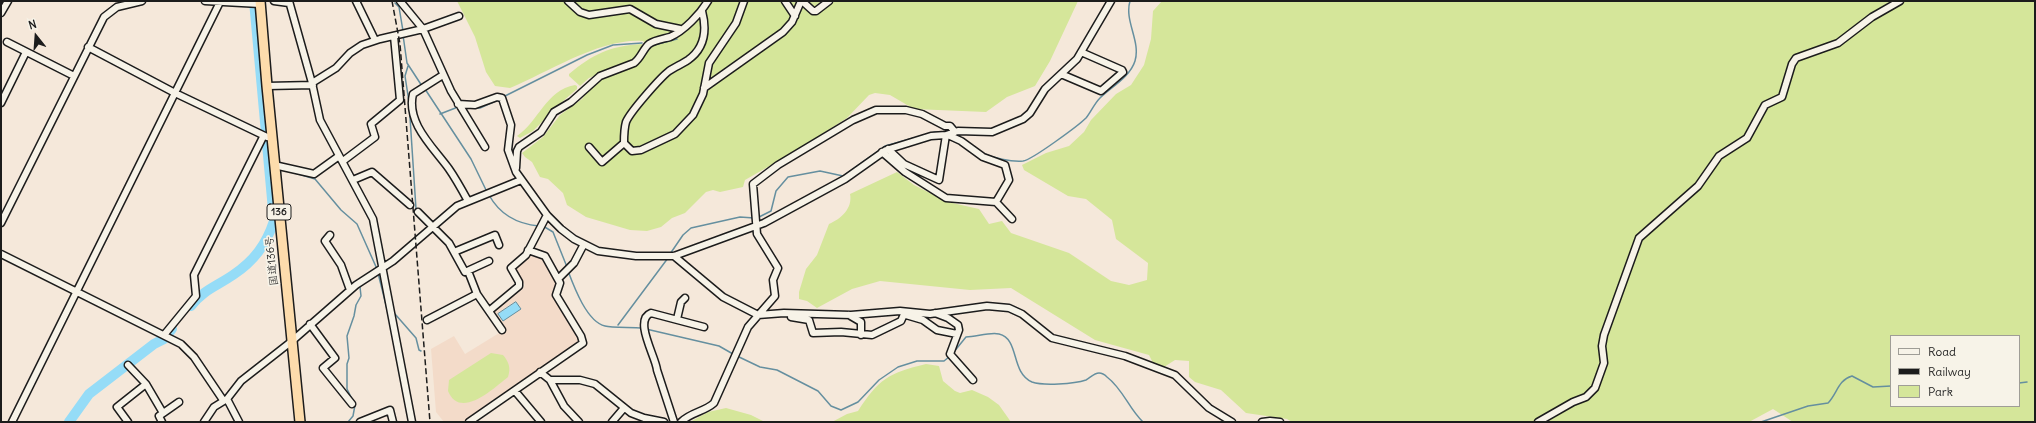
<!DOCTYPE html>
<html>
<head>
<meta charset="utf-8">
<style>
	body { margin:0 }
	#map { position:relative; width:2036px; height:423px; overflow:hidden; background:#f5e8da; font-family:Delius,sans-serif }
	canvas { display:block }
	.frame { position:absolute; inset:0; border:2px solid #1c1c1c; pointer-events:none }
	.legend { position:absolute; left:1890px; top:335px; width:130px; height:72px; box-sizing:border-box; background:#f7f3e8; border:1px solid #9f9d96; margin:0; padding:5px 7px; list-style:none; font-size:12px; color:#1c1c1c }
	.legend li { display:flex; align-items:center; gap:8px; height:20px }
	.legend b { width:20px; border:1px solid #9f9d96 }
	.north { position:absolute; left:16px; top:16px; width:40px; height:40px; -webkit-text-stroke:3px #f7f3e8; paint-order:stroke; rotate:343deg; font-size:11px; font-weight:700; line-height:16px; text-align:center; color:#1c1c1c }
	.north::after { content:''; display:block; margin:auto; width:14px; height:18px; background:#1c1c1c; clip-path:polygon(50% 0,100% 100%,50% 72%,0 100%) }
</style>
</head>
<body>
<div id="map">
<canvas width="2036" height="423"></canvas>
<div class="frame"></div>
<ul class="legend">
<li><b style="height:5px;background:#f7f3e8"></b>Road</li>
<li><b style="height:5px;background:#1c1c1c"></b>Railway</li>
<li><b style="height:11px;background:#d5e69a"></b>Park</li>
</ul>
<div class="north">N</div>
</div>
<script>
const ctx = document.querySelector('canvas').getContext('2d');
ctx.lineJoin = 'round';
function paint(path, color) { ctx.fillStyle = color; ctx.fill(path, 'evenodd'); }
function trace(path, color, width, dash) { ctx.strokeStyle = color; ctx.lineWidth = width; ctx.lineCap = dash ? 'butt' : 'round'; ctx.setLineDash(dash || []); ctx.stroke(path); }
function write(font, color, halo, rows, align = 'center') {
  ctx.font = font + ' Delius,"Klee One",sans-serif'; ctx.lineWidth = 3.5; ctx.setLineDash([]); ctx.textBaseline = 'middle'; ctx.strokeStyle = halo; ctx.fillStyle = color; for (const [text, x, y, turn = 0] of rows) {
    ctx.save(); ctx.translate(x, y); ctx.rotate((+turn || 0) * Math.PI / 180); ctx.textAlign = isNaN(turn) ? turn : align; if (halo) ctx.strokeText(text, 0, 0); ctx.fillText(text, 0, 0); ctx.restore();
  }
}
paint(new Path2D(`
	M534,254L542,258L558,286L553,292L555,297L579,336L580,342L464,422H444L436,412L431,349L454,336L465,354L504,330L492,312L523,289L525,285L515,271L516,265L530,255Z`), '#f3dbc9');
paint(new Path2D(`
	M457,1H1078L1050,61L1035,86L1007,97L986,112L914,109L890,95L875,93L869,95L847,118L794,152L745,180L743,187L720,192L713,190L706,192L685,213L672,218L661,227L647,231L630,230L586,217L567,205L563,193L548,179L540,177L532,162L525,157L522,153L543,137L560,115L582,99L595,81L626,68L646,44L643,41C600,38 549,72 510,88L495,86L486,72L475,37Z
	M1162,1H2035V422H1793L1773,409L1749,422H1292L1287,419L1246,413L1221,390L1195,382L1189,377V361L1175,360L1164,367L1153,363L1149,355L1095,340L1011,288L970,290L880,281L852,289L817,308L807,301L799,299V292L806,269L817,255L829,224C841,219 853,208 850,194L897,172L914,185L948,202L979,209L989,224L1002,221L1011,233L1069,253L1111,281L1129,285L1147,280L1148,263L1116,239L1112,220L1086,199L1068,196L1024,170L1022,165L1046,153L1069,146L1084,132L1091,120L1116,94L1131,85L1144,65L1151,39L1153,11ZM1891,336H2019V406H1891Z
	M642,44V51L638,57L589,78L580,86L569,76V74C593,54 610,46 642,44Z
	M575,85L577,86V89L562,102L533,131L520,138L517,136C539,121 546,90 575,85Z
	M491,353L503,355C509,362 511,368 508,377C493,389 460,420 448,391L449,380Z
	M926,364L939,366L943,381L955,391L960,393L972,390L988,397L999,405L1011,422H832L847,414L858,411C879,379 888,373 926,364Z
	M726,408L751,415L765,422H690L708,412Z`), '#d5e69a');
const water = new Path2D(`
	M516,302L521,309L503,321L498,314Z`);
paint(water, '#95dcf7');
trace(water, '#658f9f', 1);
trace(new Path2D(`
	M395,3L399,7L403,31
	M403,35L407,63L422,86
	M654,45L677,39
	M408,66L405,76L409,102L416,209
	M425,89L471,159L487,192
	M505,96L587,55L613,45L642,43
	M464,108H480L498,100
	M440,114L458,107
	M957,136L964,140
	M982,153C993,158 1011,162 1023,161C1032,160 1079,125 1086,118C1091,112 1094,104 1100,98C1111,87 1130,77 1135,61C1141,41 1124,21 1130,1
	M295,173L315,179L341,210L357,224L377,269
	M489,195C500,215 517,224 539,226
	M757,218L771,211L776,191L788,177L820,171L843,176L885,146L935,132L946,133
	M543,226L553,232L567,267
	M670,254L683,235L691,228L740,217L754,218
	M568,271C574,287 587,322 605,326C612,328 632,327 642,328
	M378,273L388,313
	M395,314L416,338L419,350L421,351
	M618,325L668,258
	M646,329L719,346L733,354
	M953,353L966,337C976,337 989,332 999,334C1020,339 1010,372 1032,382C1043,386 1074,384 1086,380C1090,378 1094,373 1099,373C1102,373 1105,375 1107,377C1123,389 1129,409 1143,422
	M737,356L760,367L777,370L818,391L831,406L841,410L858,402L879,380L898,367L917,361H944L949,357
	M2019,383L2027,382
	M348,422L353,416L355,405L347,389V364L349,358L347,336L354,316L356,305L361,296L360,287
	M1761,422L1808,406L1828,403C1837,394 1838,380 1852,376L1873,387L1891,386`), '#658f9f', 1.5);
trace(new Path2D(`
	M191,306C203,290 217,286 233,275C254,261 266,245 274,221L254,1
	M69,422L89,394L154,344L164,339L172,329`), '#95dcf7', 10);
const minor = new Path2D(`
	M205,1L260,4
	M274,1L289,3
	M289,1L312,83L320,120L373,219L412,422
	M356,1L375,40
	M400,1L423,29L451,91L485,147
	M568,1L580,12L589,15L630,9L656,24L680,29
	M785,1L795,16
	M802,1L813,11H816L829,1
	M1,13L8,1
	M7,42L74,76
	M88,47L175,93L267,137
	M1061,74L1101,91L1123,72L1122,70L1081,52
	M443,75L413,94C406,123 433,147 449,169C456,179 462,190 468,201
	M312,83L336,68L350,53L362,45L380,39L423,29L459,16
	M267,86L313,85
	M704,88L783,32L792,22L801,1
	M1,103L26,52
	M458,104L475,105L497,97L502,98L511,125L508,150L516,172L547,215L561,229L574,239L598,251L636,256H674L764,223L845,179L886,150L931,136L946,135L958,131L992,132L1023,119L1030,113L1045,89L1077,59L1111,1
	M948,135L961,141L983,157L1005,165L1009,180L996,202
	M624,143L632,151L641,150L675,134L693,115L703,94L709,63L736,23L744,1
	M589,147L602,162L624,143C624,136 624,129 626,122C630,112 660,78 669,71C675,67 682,64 688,60C705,48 707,30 702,11
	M888,149L904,164L939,180L946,135
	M882,152L905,172L946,198L996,202L1012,219
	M343,161L375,137L371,124L400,100L394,36
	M274,165L314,174L339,156
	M516,168L517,151L519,147L541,132L554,112L571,102L600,76L634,63C641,58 643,49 649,44C655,40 663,39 670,37C684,31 700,14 708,1
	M353,180L372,172L410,205
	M418,212L449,243L465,272L489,261
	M1,223L104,17L117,7L142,1
	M330,235L325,241L341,265L350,290
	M454,252L495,235L499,245
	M1,254L181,344L194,357L223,400
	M674,256L723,297L758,315L784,313L851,315L900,311L930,314L987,306L1009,308L1022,314L1052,338L1125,356L1175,375L1209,408L1232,422
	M468,271L477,294L502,330
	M558,279L574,263L584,244
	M489,311L519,286V282L511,268L526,255L547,215
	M935,313L948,318L958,325L959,330L950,354L973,380
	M849,315L861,322V335
	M906,315L923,320L937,330L957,334
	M791,317L809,320L813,333L841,332L872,335L901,321L905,312
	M677,319L681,302L685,298
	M427,320L477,294
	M310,324L335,358L323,368L352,404
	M164,335L196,296L194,275L263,137
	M128,365L146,384L163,413
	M540,372L550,380L564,406L579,422
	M550,380H580L595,384L631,413L644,418L664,422
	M515,391L541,422
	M227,399L239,422
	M12,422L220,2
	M128,422L117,407L146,384
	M162,422L159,416L179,402
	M204,422L214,407L227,399L241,381L292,341L356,285L393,261L457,206L521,180
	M360,422L390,410L393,422
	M469,422L583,343L581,336L556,295L560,283L545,256L528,250
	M612,422L624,408
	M674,422L657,370C656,357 633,320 651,313L704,327
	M681,422C691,412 704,412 714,403L748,327L775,296L773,280L778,268L757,234L753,184L778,165L853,120L876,110H906L922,114L945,126H950L955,132
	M1262,422L1270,421L1280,422
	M1538,422L1573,402L1586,397L1595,388L1604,363L1602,346L1604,335L1639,238L1698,186L1719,156L1747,138L1765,105L1782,97L1792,64L1796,58L1838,43L1872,17L1900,1`);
const highway = new Path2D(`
	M260,1L267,86L300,422`);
trace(minor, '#1c1c1c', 9);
trace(highway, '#1c1c1c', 12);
trace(minor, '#f7f3e8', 6);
trace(highway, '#fddcac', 9);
trace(new Path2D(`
	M392,1L400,44L430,422`), '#1c1c1c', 1.5, [6, 3]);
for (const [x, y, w] of [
	[279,212,24]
]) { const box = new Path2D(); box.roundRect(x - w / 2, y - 8, w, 16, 3); ctx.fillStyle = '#f7f3e8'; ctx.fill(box); trace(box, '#1c1c1c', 1); }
write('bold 10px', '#1c1c1c', null, [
	["136",279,212]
]);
write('11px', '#1c1c1c', '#f7f3e8', [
	["国道136号",272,261,-96]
]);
</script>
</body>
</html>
